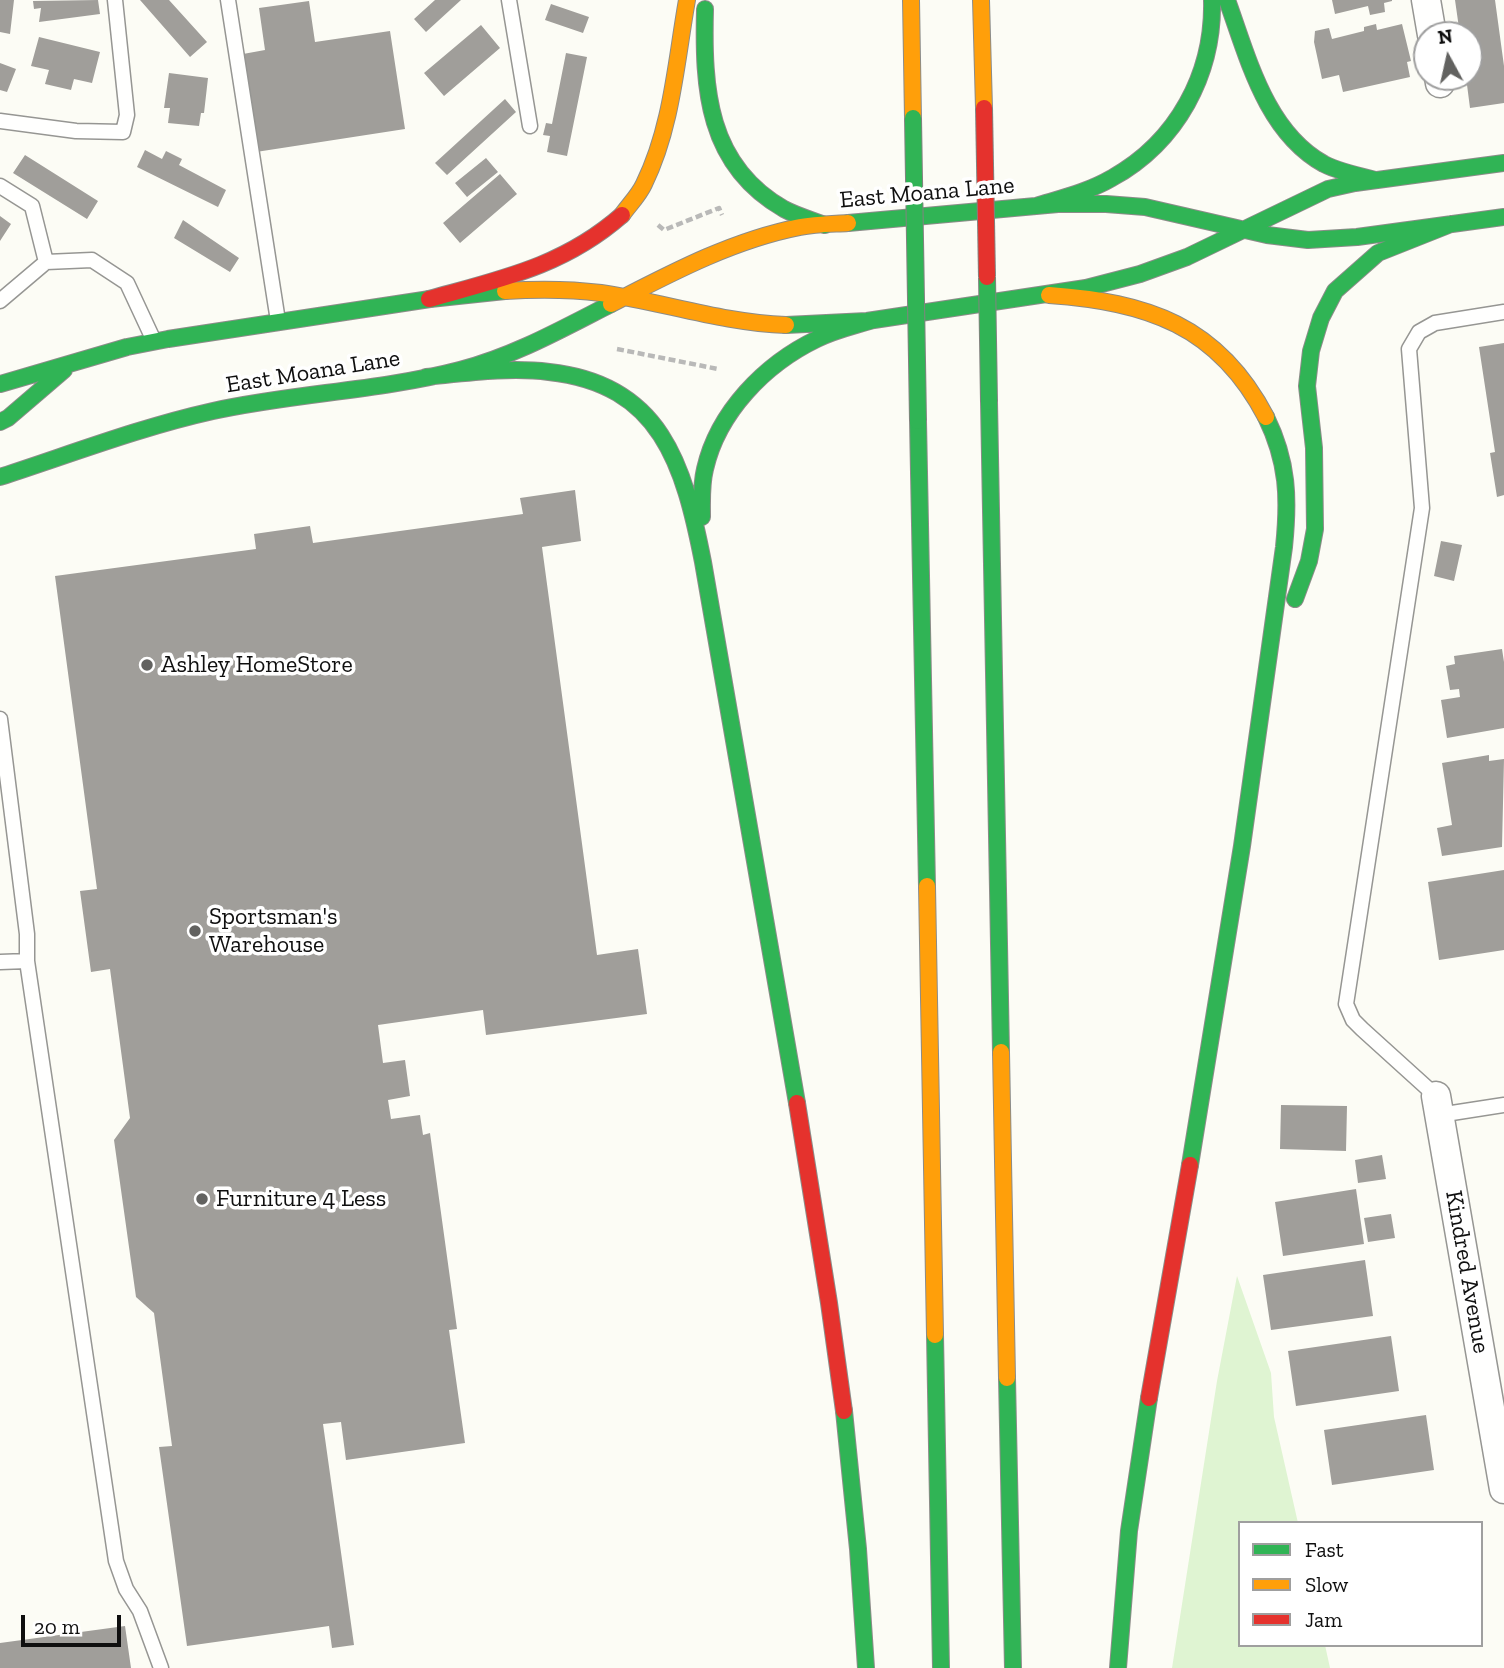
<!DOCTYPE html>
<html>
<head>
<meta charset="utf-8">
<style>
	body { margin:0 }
	#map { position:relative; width:1504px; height:1668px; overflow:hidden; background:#fcfcf5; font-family:"Zilla Slab",serif }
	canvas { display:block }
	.legend { position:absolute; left:1238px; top:1521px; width:245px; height:126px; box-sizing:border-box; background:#fff; border:2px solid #9f9f9f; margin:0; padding:9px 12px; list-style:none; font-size:21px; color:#0f0f0f }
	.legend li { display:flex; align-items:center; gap:14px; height:35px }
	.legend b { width:35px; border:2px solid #9f9f9f }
	.north { position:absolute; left:1413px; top:21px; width:70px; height:70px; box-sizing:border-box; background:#fff; border:2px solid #9f9f9f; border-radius:50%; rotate:352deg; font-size:19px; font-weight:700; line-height:28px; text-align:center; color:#0f0f0f }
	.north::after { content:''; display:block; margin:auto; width:24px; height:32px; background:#626260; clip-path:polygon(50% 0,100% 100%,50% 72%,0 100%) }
	.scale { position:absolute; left:21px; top:1615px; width:100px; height:32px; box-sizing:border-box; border:4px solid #0f0f0f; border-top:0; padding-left:9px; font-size:21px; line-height:24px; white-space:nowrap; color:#0f0f0f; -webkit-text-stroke:5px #fff; paint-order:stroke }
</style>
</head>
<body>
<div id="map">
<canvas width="1504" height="1668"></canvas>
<ul class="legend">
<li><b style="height:9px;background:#30b455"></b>Fast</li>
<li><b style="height:9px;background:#ff9f0a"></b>Slow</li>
<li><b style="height:9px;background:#e5322d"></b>Jam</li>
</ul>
<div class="north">N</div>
<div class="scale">20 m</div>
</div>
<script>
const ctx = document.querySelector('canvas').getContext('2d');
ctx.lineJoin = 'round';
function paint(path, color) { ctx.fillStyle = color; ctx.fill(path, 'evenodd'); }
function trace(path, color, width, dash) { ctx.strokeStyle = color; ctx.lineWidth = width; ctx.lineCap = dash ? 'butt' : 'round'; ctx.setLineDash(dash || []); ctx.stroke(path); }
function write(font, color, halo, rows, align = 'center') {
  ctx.font = font + ' "Zilla Slab",serif'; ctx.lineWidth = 7; ctx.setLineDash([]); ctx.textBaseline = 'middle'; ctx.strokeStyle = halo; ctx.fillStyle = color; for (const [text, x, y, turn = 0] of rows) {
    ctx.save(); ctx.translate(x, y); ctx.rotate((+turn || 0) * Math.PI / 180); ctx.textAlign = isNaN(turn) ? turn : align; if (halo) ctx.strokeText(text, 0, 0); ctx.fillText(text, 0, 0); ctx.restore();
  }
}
paint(new Path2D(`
	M1237,1276L1271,1373L1274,1417L1298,1523H1240V1645H1325L1330,1668H1172L1217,1381Z`), '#dff4d2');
paint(new Path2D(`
	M0,0H14L10,34L0,32Z
	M98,0L100,14L39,22L41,8L34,9L33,1Z
	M140,0H169L207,42L190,57Z
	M435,0H461L426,32L414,19Z
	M1332,0H1392V1L1384,3L1385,12L1370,15L1368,6L1335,14Z
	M1455,0H1495L1504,66V103L1470,108L1466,77H1469V35H1460Z
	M309,1L315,42L390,31L405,129L256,152L243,54L265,50L259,8Z
	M551,4L589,17L583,33L545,20Z
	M1376,24L1377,30L1402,24L1411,61L1407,62L1410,77L1343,92L1339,75L1322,79L1314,42L1315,31L1329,28L1332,39L1364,31V27Z
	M481,25L500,48L444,96L424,73Z
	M39,37L100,52L92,83L74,79L71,90L45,84L49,70L31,66Z
	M566,53L587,57L567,156L547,152L550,136L543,135L546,123L552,124Z
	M0,63L16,69L7,92L0,90Z
	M169,73L208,78L204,113H201L199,126L168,123L170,108H164Z
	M505,99L516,112L447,175L435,163Z
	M145,150L162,159L166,151L182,159L179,165L226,190L218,207L137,167Z
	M25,155L98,201L87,219L13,173Z
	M486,158L498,172L467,197L455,183Z
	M500,174L517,194L460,243L443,223Z
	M0,216L11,224L0,241Z
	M183,220L239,258L230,272L174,238Z
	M1504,343V495L1497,497L1490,453L1495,452L1479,347Z
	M575,490L581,541L542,547L597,955L638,949L647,1014L486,1035L483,1010L378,1025L383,1063L405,1060L410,1096L388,1100L391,1119L420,1115L423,1135L430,1133L457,1329L449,1330L465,1443L346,1460L341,1422L323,1424L354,1645L332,1648L329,1626L187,1646L159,1447L172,1446L154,1313L136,1297L114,1140L130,1118L110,969L91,972L80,891L97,889L55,576L256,549L254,534L310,526L313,543L523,514L520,498Z
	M1441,541L1462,545L1454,581L1434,576Z
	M1502,649L1504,662V728L1447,738L1441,700L1460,697L1459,689L1450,690L1446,666L1455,664L1454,656Z
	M1489,755V761L1504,759L1502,847L1442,856L1437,828L1452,825L1442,763Z
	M1504,870V950L1439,960L1428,882Z
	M1281,1105L1347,1106L1346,1151L1280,1149Z
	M1382,1155L1386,1179L1358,1183L1355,1160Z
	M1356,1189L1364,1244L1283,1256L1275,1202Z
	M1391,1214L1395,1238L1368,1242L1364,1218Z
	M1365,1260L1373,1316L1271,1330L1263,1275Z
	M1391,1336L1399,1391L1296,1406L1288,1351Z
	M1426,1415L1434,1470L1332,1485L1324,1430Z
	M125,1626L131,1668H0V1643Z`), '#a09e9a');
const lane = new Path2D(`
	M228,0L278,321
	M509,0L530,126
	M0,121L76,131L123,132L127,115L115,0
	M0,186L32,206L46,262L0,301
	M46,262L92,260L127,283L154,341
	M0,719L27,934V961L0,962
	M27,961L116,1561L126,1589L140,1611L161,1668
	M1436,1096L1362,1029L1353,1020L1346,1004L1422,508L1409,349L1419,332L1435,323L1504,312
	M1439,1115L1504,1105`);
const street = new Path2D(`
	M1426,0L1432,35
	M1439,77L1440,83
	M1436,1096L1504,1489`);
const fast = new Path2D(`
	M1227,0C1248,58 1266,132 1324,164C1340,172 1359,176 1376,180
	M705,9C703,89 707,165 784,209C797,216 812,220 825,225
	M1036,206C1062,198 1088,192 1112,178C1177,142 1214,74 1212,0
	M848,223L1058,204H1106L1145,207L1267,235L1308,240L1357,237L1504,217
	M786,325L867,321L1086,288L1140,274L1187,257L1328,189L1355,183L1504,163
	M426,377C467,373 509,367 549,372C661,384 684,465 703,562L797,1103
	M0,384L127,347L168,339L430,299L505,291
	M989,402L1001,1052
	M918,421L927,886
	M0,422L8,418L64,370
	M0,477C71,454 141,427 213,411C295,393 379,391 460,370C514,356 562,329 611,304
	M702,517C702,501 701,485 705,469C718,412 765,364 817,339C835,330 854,326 873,320
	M1295,599L1309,561L1315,529L1314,448L1307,386L1311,351L1321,318L1335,291L1378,253L1451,224
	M1190,1165L1242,846L1284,547C1289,498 1288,462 1266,417
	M935,1335L941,1668
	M1007,1378L1013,1668
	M844,1411L858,1549L866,1668
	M1118,1668L1129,1531L1149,1398`);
const slow = new Path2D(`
	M911,0L913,118
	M981,0L984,108
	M622,215C629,205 639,195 644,184C672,127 676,62 687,0
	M505,291C537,289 569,289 601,293C663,302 723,323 786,325
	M1049,295C1147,302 1218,325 1266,417
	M611,304C671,273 733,240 800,227C816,224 832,224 848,223
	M927,886L935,1335
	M1001,1052L1007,1378`);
const jam = new Path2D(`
	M429,299C501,279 564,266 622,215
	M797,1103L829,1303L844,1411
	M1149,1398L1190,1165`);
trace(lane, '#969693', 17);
trace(street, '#969693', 31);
trace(fast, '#8c8c89', 18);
trace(slow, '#8c8c89', 18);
trace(jam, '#8c8c89', 18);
trace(new Path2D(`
	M658,225L664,230L719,208L722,215
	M617,349L718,369`), '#b9b9b8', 4.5, [7, 3.5]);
trace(lane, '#fffffe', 14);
trace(street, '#fffffe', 28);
trace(fast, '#30b455', 16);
trace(slow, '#ff9f0a', 16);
trace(jam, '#e5322d', 16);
const fastBridge = new Path2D(`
	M913,118L918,421
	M987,277L989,402`);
const jamBridge = new Path2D(`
	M984,108L987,277`);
trace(fastBridge, '#838380', 18, []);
trace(jamBridge, '#838380', 18, []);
trace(fastBridge, '#30b455', 16);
trace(jamBridge, '#e5322d', 16);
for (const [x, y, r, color] of [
	[147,665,7,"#626260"],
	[195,931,7,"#626260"],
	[202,1199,7,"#626260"]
]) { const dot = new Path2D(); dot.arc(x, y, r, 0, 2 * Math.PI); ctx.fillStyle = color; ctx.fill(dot); trace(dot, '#fff', 2.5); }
write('24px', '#0f0f0f', '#fff', [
	["East Moana Lane",927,193,-5],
	["East Moana Lane",313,372,-9],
	["Kindred Avenue",1467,1272,80]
]);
write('24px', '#0f0f0f', '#fff', [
	["Ashley HomeStore",161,665],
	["Sportsman's",209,917],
	["Warehouse",209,945],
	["Furniture 4 Less",216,1199]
], 'left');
</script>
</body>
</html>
